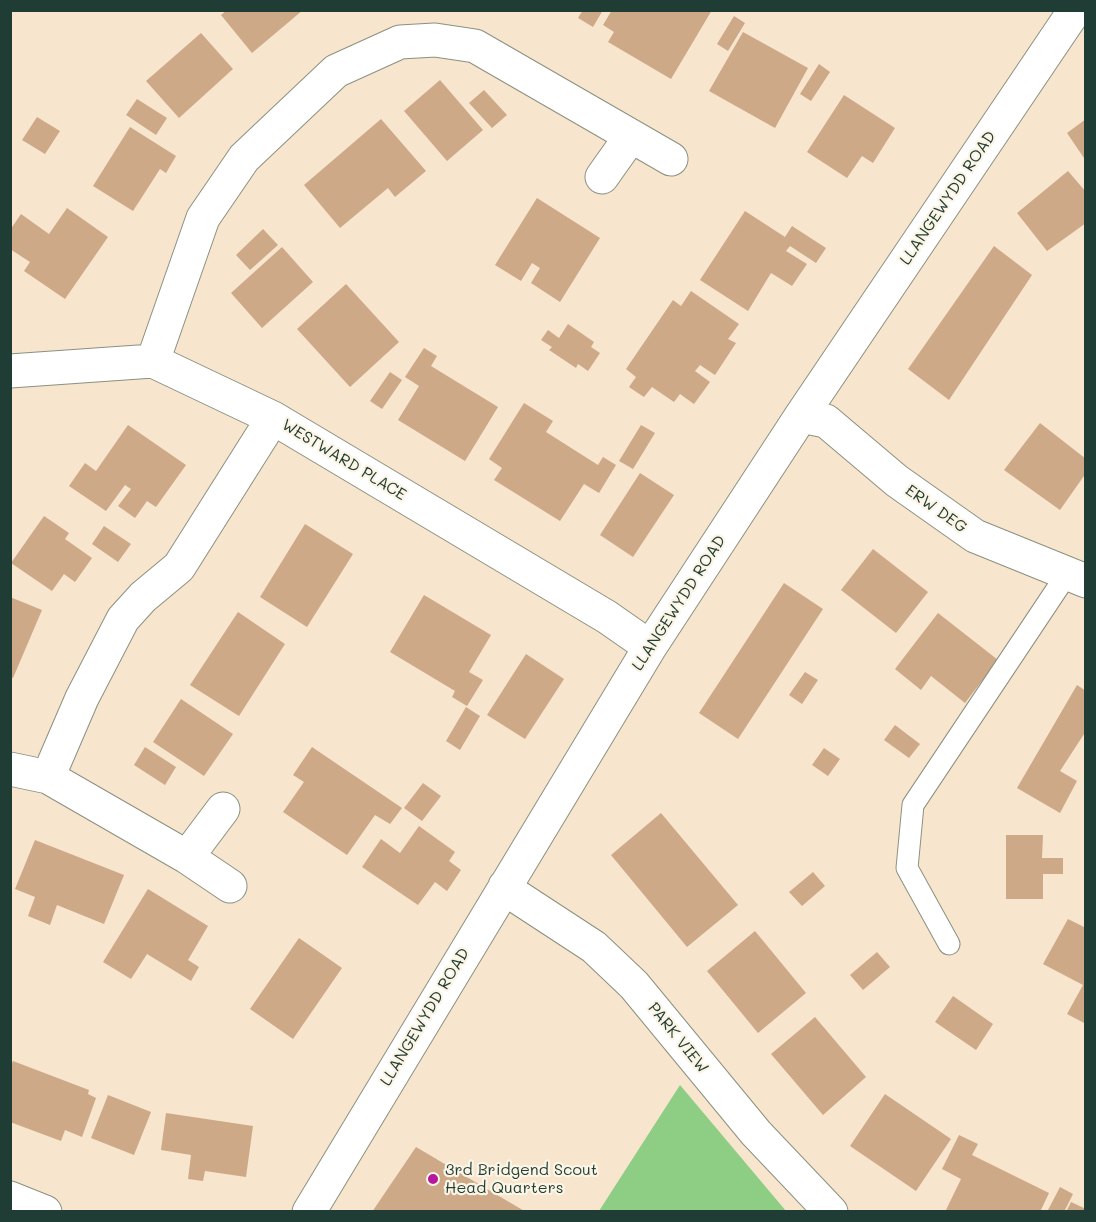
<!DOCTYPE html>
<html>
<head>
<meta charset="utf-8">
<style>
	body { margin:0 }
	#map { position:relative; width:1096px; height:1222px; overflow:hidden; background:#f7e5cd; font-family:Mali,sans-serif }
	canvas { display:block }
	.frame { position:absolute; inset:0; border:12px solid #1f3d34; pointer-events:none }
</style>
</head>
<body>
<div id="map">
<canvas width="1096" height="1222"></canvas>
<div class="frame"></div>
</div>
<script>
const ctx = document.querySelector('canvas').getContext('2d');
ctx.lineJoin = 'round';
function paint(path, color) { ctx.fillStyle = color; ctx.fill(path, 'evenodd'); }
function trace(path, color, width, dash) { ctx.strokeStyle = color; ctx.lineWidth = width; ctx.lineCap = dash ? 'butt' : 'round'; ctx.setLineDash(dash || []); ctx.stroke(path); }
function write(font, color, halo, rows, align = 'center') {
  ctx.font = font + ' Mali,sans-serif'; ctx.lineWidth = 4.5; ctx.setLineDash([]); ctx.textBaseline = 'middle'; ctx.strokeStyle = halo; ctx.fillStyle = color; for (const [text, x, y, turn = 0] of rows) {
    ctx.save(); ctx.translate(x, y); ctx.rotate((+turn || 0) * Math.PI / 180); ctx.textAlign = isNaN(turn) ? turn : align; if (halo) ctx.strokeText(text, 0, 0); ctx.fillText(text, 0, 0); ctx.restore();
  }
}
paint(new Path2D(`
	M680,1085L786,1211H599Z`), '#8ecd84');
paint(new Path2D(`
	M227,10H303L252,53L221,15Z
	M583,10H603L593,27L578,18Z
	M612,10H712L671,79L608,42L614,32L603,25Z
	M734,16L745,23L728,51L717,44Z
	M743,32L808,68L775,128L709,91Z
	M201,33L233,69L179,118L146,81Z
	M819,64L830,72L811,101L800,94Z
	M440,80L483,130L447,161L404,111Z
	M484,90L507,115L492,128L469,103Z
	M844,95L895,128L873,163L862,156L847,178L807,152Z
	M137,99L167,118L156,135L126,115Z
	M37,117L60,131L45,154L22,140Z
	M381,119L426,171L395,197L388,188L340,228L304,185Z
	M1086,119V161L1067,133Z
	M130,127L176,156L166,173L160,169L133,211L93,186Z
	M1068,171L1086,192V223L1047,251L1017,213Z
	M537,198L600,238L560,302L531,283L540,268L532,263L521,281L495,265Z
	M67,208L108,237L65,299L24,271L30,262L10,249V230L21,214L49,234Z
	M745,211L785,237L792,226L826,248L816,263L790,246L786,251L807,264L792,286L771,273L748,311L700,280Z
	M263,229L278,245L250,270L236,255Z
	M994,246L1032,275L949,400L908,369Z
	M282,247L313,282L262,328L231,293Z
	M346,284L399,342L350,387L297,329Z
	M691,291L739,324L728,339L736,343L715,375L700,365L695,371L710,382L694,404L680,394L674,402L652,387L644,397L629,387L636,377L626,369L673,300L681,306Z
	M568,324L594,342L591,347L600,353L588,371L578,364L576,368L549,350L552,347L541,340L548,330L559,338Z
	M424,348L437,356L431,366L498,407L465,461L398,420L419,386L405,377Z
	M390,372L402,380L382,409L370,401Z
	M524,403L553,421L546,432L598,465L603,457L616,465L599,493L584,484L560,521L494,480L502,468L489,459Z
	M1040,423L1086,459V473L1060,510L1004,470Z
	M128,425L186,465L156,507L147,501L135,518L118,506L131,489L125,485L106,511L69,486L85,463L96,471Z
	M641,425L655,433L633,469L619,461Z
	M640,473L674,495L633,557L600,535Z
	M44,516L69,533L65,539L92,558L75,582L64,574L52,591L11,563Z
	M305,524L353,554L307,627L260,597Z
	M104,526L131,544L118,562L92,544Z
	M873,549L928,592L896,633L841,590Z
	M784,583L823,609L738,739L699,713Z
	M424,595L491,635L469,672L483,680L467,706L452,697L455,691L390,652Z
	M10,597L42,610L13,678L10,677Z
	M238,612L285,644L239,716L190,685Z
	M938,613L998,660L965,703L931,676L921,690L895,669Z
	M526,654L564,679L525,739L487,715Z
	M805,672L818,680L802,704L789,695Z
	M1077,685L1086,691V731L1060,771L1077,781L1060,813L1017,788Z
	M181,699L233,734L204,776L153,742Z
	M466,707L480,716L460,750L446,741Z
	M895,725L920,744L909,758L884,740Z
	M145,747L176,767L165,785L134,765Z
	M312,747L402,808L390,824L375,815L347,855L283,812L304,782L293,775Z
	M824,748L840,759L828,776L812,765Z
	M423,783L441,796L422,821L404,808Z
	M661,813L738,905L687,947L611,855Z
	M419,826L455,852L449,861L461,870L447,891L435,882L418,905L362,867L381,839L400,853Z
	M1006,835H1043L1042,858H1063V874H1043V899H1006Z
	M35,840L124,875L104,924L57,905L50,925L28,916L35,897L15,889Z
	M813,872L825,886L802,906L789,892Z
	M148,889L208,926L188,960L199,967L191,981L147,954L131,979L103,962Z
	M1068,919L1086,928V1024L1067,1014L1083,985L1043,964Z
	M755,931L806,993L758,1033L707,971Z
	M299,938L342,968L293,1039L250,1009Z
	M877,952L890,967L863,990L850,975Z
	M953,996L993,1024L976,1050L935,1022Z
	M815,1017L866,1077L823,1115L771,1054Z
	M13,1061L89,1090L88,1094L96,1098L82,1137L65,1130L61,1141L10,1122V1068Z
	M885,1094L951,1139L916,1191L850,1146Z
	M108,1095L151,1112L134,1155L91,1138Z
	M166,1113L253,1126L246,1177L205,1171L203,1181L188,1179L191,1155L161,1150Z
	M959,1135L978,1144L972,1155L1049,1193L1040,1212H945L961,1179L942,1169Z
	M416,1147L526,1212H372Z
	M1060,1187L1073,1194L1064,1212H1047Z
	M1071,1202L1086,1209V1212H1066Z`), '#cda987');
const lane = new Path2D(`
	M949,944L907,868L913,805L1067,574`);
const street = new Path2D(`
	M602,177L631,136
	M153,361L203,218L244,158L336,71L400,42L435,40L475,46L671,159
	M10,371L153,361L273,418L607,617L650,647
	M801,416L826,421L897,481L975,536L1086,581
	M10,769L48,777
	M187,857L223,809
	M230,886L187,857L48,777L82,698L123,619L143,597L179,567L273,418
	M505,886L516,896L594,947L634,985L756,1133L831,1212
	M10,1198L45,1212
	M309,1212L650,647L801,416L1075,10`);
trace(lane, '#8b9180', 23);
trace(street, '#8b9180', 35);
trace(lane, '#fff', 21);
trace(street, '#fff', 33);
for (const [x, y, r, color] of [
	[433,1179,6,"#b5179e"]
]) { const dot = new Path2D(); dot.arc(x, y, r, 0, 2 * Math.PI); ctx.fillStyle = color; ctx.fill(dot); trace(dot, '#fcf5e5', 2); }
write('16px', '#1f3d34', '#fcf5e5', [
	["LLANGEWYDD ROAD",948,198,-56],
	["WESTWARD PLACE",344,460,31],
	["ERW DEG",936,509,35],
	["LLANGEWYDD ROAD",679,603,-57],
	["LLANGEWYDD ROAD",425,1017,-59],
	["PARK VIEW",678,1038,51]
]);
write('16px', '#1f3d34', '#fcf5e5', [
	["3rd Bridgend Scout",445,1170],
	["Head Quarters",445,1188]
], 'left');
</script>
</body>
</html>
